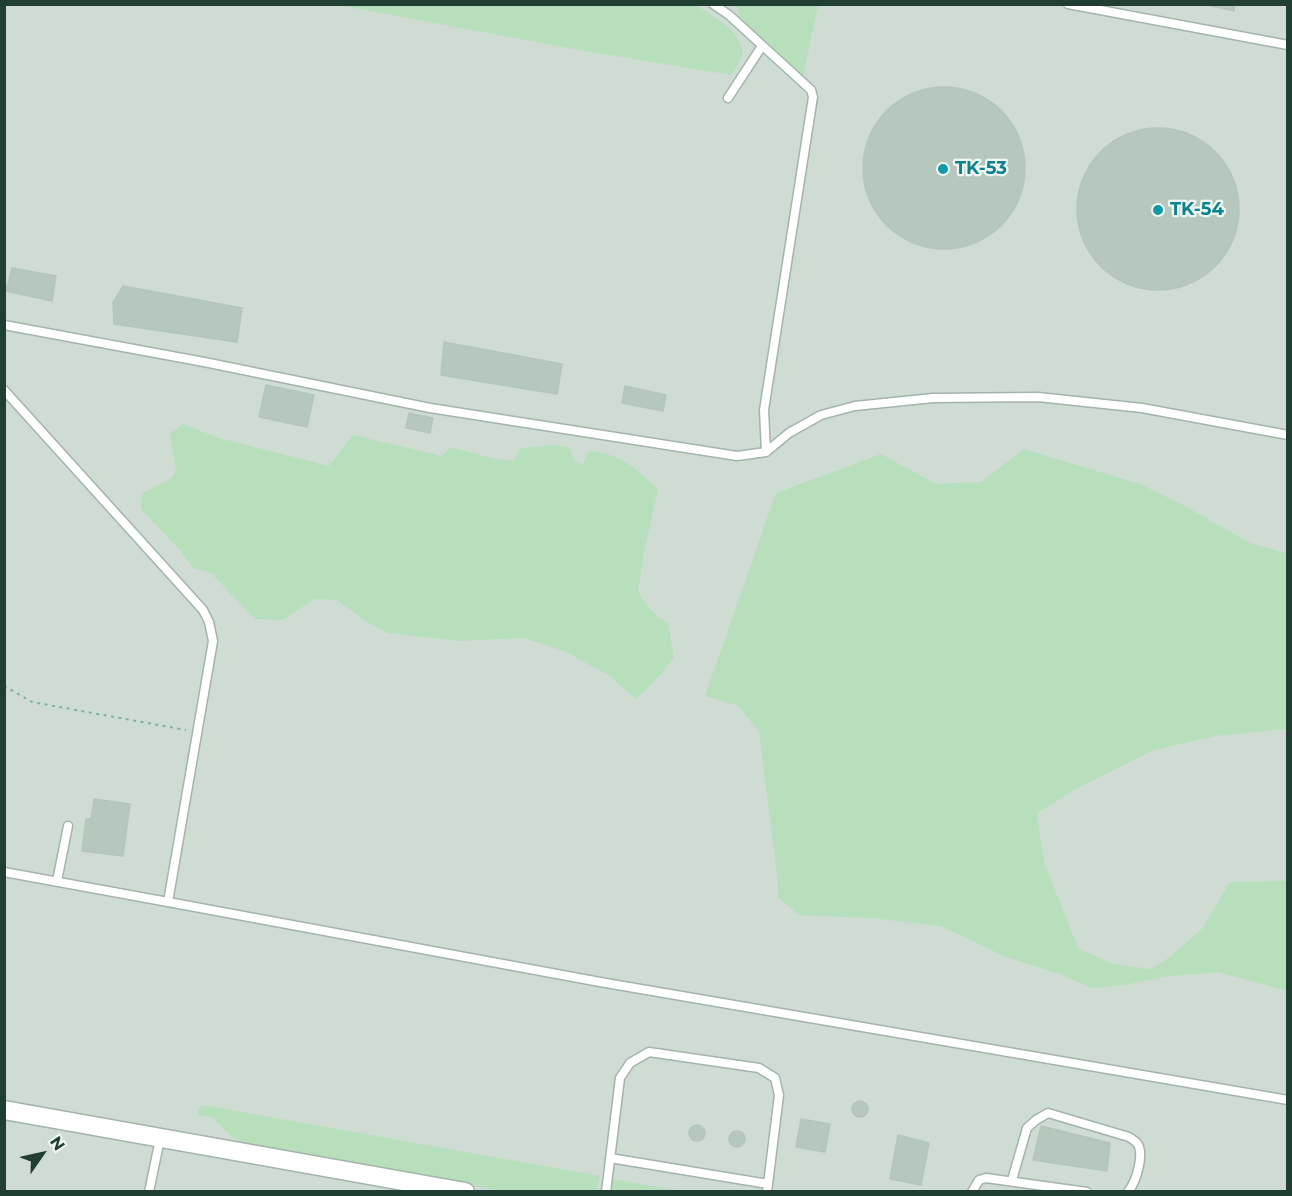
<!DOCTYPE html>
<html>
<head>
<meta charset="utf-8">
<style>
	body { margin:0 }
	#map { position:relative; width:1292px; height:1196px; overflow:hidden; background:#e0ece5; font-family:Montserrat,sans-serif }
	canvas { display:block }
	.frame { position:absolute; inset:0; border:6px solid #203e31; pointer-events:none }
	.north { position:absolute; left:12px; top:1124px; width:60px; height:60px; -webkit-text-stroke:4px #f1f8f4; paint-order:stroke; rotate:56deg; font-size:16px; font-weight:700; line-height:24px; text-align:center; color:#203e31 }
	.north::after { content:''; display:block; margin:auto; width:21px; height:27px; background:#203e31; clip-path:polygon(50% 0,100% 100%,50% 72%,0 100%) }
</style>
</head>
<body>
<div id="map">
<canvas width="1292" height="1196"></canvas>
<div class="frame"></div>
<div class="north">N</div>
</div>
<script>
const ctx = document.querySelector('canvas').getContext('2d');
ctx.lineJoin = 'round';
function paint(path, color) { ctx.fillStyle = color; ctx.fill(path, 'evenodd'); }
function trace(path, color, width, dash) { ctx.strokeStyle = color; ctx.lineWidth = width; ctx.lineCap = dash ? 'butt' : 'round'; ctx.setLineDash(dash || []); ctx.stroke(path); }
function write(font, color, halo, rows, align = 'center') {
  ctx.font = font + ' Montserrat,sans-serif'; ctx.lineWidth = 4.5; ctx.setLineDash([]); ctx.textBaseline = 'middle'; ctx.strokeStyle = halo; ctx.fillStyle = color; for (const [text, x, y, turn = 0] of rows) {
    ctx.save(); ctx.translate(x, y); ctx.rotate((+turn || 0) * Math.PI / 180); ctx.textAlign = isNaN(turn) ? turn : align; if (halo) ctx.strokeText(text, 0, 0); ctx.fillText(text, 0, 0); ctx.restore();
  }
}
paint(new Path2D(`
	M5,5H1287V1191H5Z`), '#cedcd4');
paint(new Path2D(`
	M338,5H696C715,18 740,29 743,54L731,75L579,50Z
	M736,5H818L803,77L741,19Z
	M183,424L219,438L329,466L353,435L442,456L451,447L492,458L513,461L520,448L553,445L568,447L575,461L583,465L589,451C625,455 632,467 658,489L644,553L638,591L643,600L655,614L668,623L674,657L658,677L636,699L608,675L564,651L523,638L459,641L387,633L364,620L337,600L314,599L283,620L255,619L211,573L193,568L180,550L141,509V494L172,478L176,471L170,434Z
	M1024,449L1140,484L1185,506L1250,543L1287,553V729L1215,736L1154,750L1076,789L1037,813L1044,862L1078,948L1113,964L1151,969L1171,956L1202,929L1230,882L1287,881V991L1218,972L1162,977L1125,985L1092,988L1059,974L1006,957L941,926L871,918L799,915L778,897V883L759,732L739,706L705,696L776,493L881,454L936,484L981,482Z
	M203,1105L600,1176L596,1191H501L250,1146L232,1137L212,1117L198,1115L199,1108Z
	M612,1180H617L681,1191H612Z`), '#b8dfbc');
const building = new Path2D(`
	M1204,4H1235L1234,11Z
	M863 168a81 81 0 1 1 162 0a81 81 0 1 1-162 0Z
	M1077 209a81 81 0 1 1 162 0a81 81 0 1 1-162 0Z
	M12,268L56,276L52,301L6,291Z
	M123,286L242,308L237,342L114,324L113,303Z
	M444,342L562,364L557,394L441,375Z
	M266,385L314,395L307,427L259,417Z
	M625,386L666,395L663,411L622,403Z
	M409,413L433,418L430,433L406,428Z
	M94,799L130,804L123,856L82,851L86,819H91Z
	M852 1109a8 8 0 1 1 16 0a8 8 0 1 1-16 0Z
	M801,1119L830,1124L825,1152L796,1147Z
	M689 1133a8 8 0 1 1 16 0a8 8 0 1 1-16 0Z
	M1041,1126L1110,1143L1107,1171L1033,1160Z
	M729 1139a8 8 0 1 1 16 0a8 8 0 1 1-16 0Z
	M898,1135L929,1143L921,1185L890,1179Z`);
paint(building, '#b6c7bd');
trace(building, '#b2c6bb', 1.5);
const service = new Path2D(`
	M713,4L729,15L811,90L813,97L764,410L766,452
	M1068,4L1288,45
	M728,98L762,46
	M4,325L204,362L430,408L737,456L766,452L789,433L821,415L855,406L933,398L1038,397L1142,408L1288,435
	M4,390L203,610L209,622L213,641L168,902L600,982L1288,1100
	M4,872L168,902
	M57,881L68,826
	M610,1158L768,1184
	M1012,1180L1027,1128L1036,1120L1048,1113L1129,1137C1132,1139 1135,1141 1137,1143C1145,1154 1136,1182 1128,1192
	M149,1192L160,1139
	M606,1192L620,1078L630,1063L649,1052L759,1068L775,1078L779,1095L767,1192
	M972,1192L979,1180L986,1178L1087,1192`);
const tertiary = new Path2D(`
	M4,1110L465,1192`);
trace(service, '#a3b4ab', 11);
trace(tertiary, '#a3b4ab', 21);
trace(new Path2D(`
	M4,686L32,702L186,730`), '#7fb299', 2, [3, 4.5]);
trace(service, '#fff', 8);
trace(tertiary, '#fff', 18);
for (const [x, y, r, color] of [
	[943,169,6,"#0f9aa8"],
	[1158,210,6,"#0f9aa8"]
]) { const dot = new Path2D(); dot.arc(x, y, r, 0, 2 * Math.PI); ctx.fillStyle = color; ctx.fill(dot); trace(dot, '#f1f8f4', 2); }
write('bold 18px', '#0d838f', '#f1f8f4', [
	["TK-53",955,169],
	["TK-54",1170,210]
], 'left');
</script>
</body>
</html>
